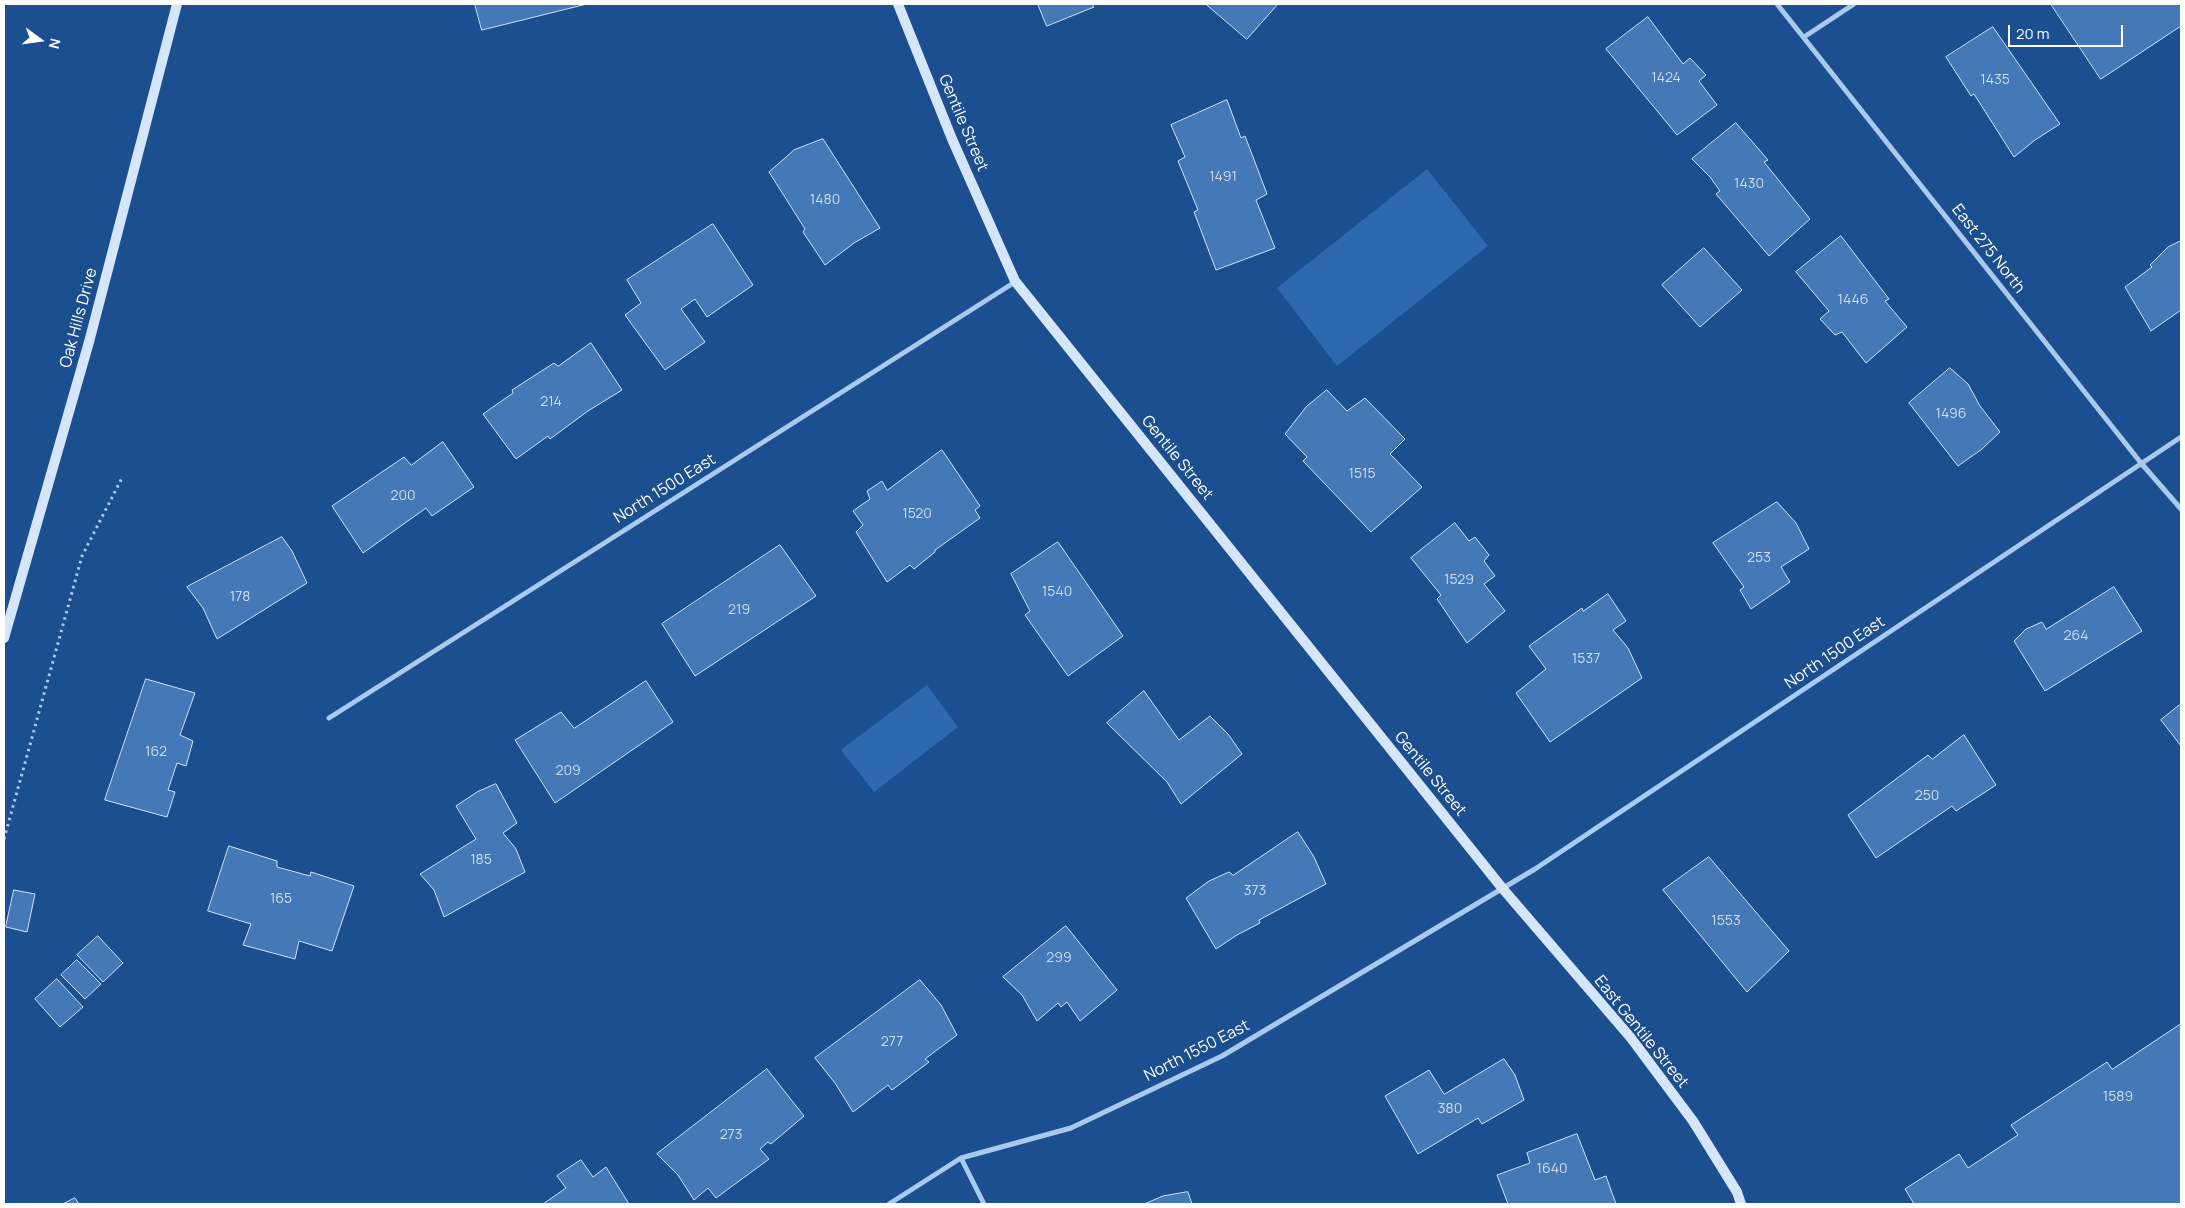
<!DOCTYPE html>
<html>
<head>
<meta charset="utf-8">
<style>
	body { margin:0 }
	#map { position:relative; width:2185px; height:1208px; overflow:hidden; background:#1b4f8f; font-family:Manrope,sans-serif }
	canvas { display:block }
	.frame { position:absolute; inset:0; border:5px solid #fff; pointer-events:none }
	.north { position:absolute; left:15px; top:15px; width:50px; height:50px; -webkit-text-stroke:4px #1b4f8f; paint-order:stroke; rotate:104deg; font-size:14px; font-weight:700; line-height:20px; text-align:center; color:#fff }
	.north::after { content:''; display:block; margin:auto; width:18px; height:22px; background:#fff; clip-path:polygon(50% 0,100% 100%,50% 72%,0 100%) }
	.scale { position:absolute; left:2008px; top:25px; width:115px; height:22px; box-sizing:border-box; border:2px solid #fff; border-top:0; padding-left:6px; font-size:15px; line-height:18px; white-space:nowrap; color:#fff; -webkit-text-stroke:4px #1b4f8f; paint-order:stroke }
</style>
</head>
<body>
<div id="map">
<canvas width="2185" height="1208"></canvas>
<div class="frame"></div>
<div class="north">N</div>
<div class="scale">20 m</div>
</div>
<script>
const ctx = document.querySelector('canvas').getContext('2d');
ctx.lineJoin = 'round';
function paint(path, color) { ctx.fillStyle = color; ctx.fill(path, 'evenodd'); }
function trace(path, color, width, dash) { ctx.strokeStyle = color; ctx.lineWidth = width; ctx.lineCap = dash ? 'butt' : 'round'; ctx.setLineDash(dash || []); ctx.stroke(path); }
function write(font, color, halo, rows, align = 'center') {
  ctx.font = font + ' Manrope,sans-serif'; ctx.lineWidth = 4.5; ctx.setLineDash([]); ctx.textBaseline = 'middle'; ctx.strokeStyle = halo; ctx.fillStyle = color; for (const [text, x, y, turn = 0] of rows) {
    ctx.save(); ctx.translate(x, y); ctx.rotate((+turn || 0) * Math.PI / 180); ctx.textAlign = isNaN(turn) ? turn : align; if (halo) ctx.strokeText(text, 0, 0); ctx.fillText(text, 0, 0); ctx.restore();
  }
}
paint(new Path2D(`
	M1427,169L1488,246L1337,366L1277,288Z
	M927,685L958,727L874,792L841,750Z`), '#2e69ad');
const building = new Path2D(`
	M475,4H587L482,30Z
	M1038,4H1092L1094,7L1047,26Z
	M1206,4H1278L1247,39Z
	M2051,4H2181V26L2101,79Z
	M1648,17L1683,64L1690,58L1706,75L1699,81L1717,105L1677,135L1606,49Z
	M1993,27L2060,124L2035,140L2014,157L1974,94L1971,96L1946,57Z
	M1227,100L1241,138L1245,136L1267,194L1256,200L1275,248L1216,270L1194,212L1198,210L1178,161L1185,157L1171,125Z
	M1736,123L1768,160L1764,162L1810,219L1769,256L1716,194L1720,191L1710,177L1692,159Z
	M823,139L880,228L854,243L825,265L803,232L805,229L769,172L794,150Z
	M713,224L753,285L707,317L695,299L681,309L705,342L665,370L625,315L641,303L627,280Z
	M1841,236L1889,299L1885,301L1907,327L1866,363L1842,332L1835,335L1820,319L1829,311L1796,272Z
	M2181,241V310L2151,331L2125,287L2152,267L2150,265L2168,247Z
	M1704,248L1742,290L1700,327L1662,285Z
	M591,343L622,390L588,411L550,439L548,436L516,459L483,414L513,393L512,390L554,363L558,366Z
	M1950,368L1968,384L1980,406L2000,432L1982,449L1958,466L1909,403Z
	M1327,390L1347,411L1365,398L1405,439L1390,454L1422,487L1371,532L1303,461L1307,457L1285,434L1306,407Z
	M443,442L474,487L432,516L426,508L363,553L332,506L404,457L411,465Z
	M942,450L980,506L975,510L980,518L935,550V552L914,569L910,565L887,582L856,532L863,525L853,511L870,499L867,491L882,481L887,490Z
	M1777,502L1796,523L1809,549L1781,567L1790,582L1751,609L1740,590L1744,587L1713,543Z
	M1455,523L1469,541L1475,537L1489,555L1484,561L1495,576L1484,584L1505,611L1467,643L1437,599L1441,595L1411,558Z
	M282,537L292,551L307,583L217,639L203,608L187,587Z
	M1058,542L1123,636L1068,676L1025,615L1030,611L1011,574Z
	M780,545L816,596L695,676L662,624Z
	M2114,587L2142,631L2045,691L2014,641L2026,629L2042,622L2046,629Z
	M1608,594L1626,621L1613,630L1628,648L1642,678L1550,742L1516,693L1546,669L1529,646L1582,608L1583,611Z
	M146,679L195,693L180,735L193,741L186,766L177,763L168,790L175,792L167,817L105,800Z
	M646,681L673,722L555,803L515,740L561,712L574,728Z
	M1144,691L1179,740L1210,716L1228,734L1242,754L1181,804L1167,782L1107,723Z
	M2181,704V746L2161,720Z
	M1964,735L1996,785L1956,811L1952,806L1876,858L1848,815L1928,755L1932,759Z
	M496,784L517,823L503,833L516,849L525,872L444,917L434,890L420,874L476,839L456,806L477,792Z
	M1298,832L1314,857L1326,884L1259,920L1260,923L1237,935L1216,949L1186,898L1209,881L1229,872L1233,875Z
	M229,846L277,861V867L310,876L311,872L354,886L332,951L299,941L295,959L243,945L251,924L208,911Z
	M1709,857L1789,951L1747,992L1663,890Z
	M14,890L35,894L27,932L6,927Z
	M1066,926L1117,990L1080,1021L1067,1002L1061,1007L1058,1003L1037,1021L1022,995L1003,977Z
	M98,936L123,963L103,982L77,955Z
	M77,960L101,984L85,999L61,975Z
	M57,979L83,1007L60,1027L35,999Z
	M920,980L941,1005L957,1035L925,1059L929,1062L892,1090L888,1085L853,1112L835,1083L815,1058Z
	M2181,1024V1204H1914L1905,1189L1959,1154L1968,1168L2018,1135L2011,1125L2107,1062L2112,1069Z
	M1504,1059L1515,1075L1524,1100L1482,1124L1478,1118L1418,1154L1385,1096L1429,1070L1444,1094Z
	M767,1069L804,1116L771,1144L768,1142L760,1149L769,1159L716,1198L708,1188L694,1200L678,1175L657,1154Z
	M1577,1134L1595,1180L1606,1176L1616,1204H1508L1497,1175L1530,1163L1527,1153Z
	M581,1160L593,1177L606,1167L629,1204H543L566,1188L557,1176Z
	M1188,1192L1192,1204H1144L1163,1196Z
	M75,1198L79,1204H63Z`);
paint(building, '#4478b7');
trace(building, '#cfe3fa', 1);
trace(new Path2D(`
	M4,839L82,556L123,476`), '#a9c9ee', 3, [2.5, 4]);
trace(new Path2D(`
	M1777,4L2141,463L2181,509
	M1804,37L1854,4
	M329,718L1015,282
	M961,1158L984,1204
	M889,1204L961,1158L1071,1128L1222,1056L1535,869L2181,437`), '#a9c9ee', 5);
trace(new Path2D(`
	M898,4L952,139L1015,281L1503,889L1631,1038L1693,1121L1737,1192L1741,1204
	M4,638L89,342L177,4`), '#d6e6fa', 10);
write('14px', '#d0dded', null, [
	["1424",1666,78],
	["1435",1995,80],
	["1491",1223,177],
	["1430",1749,184],
	["1480",825,200],
	["1446",1853,300],
	["214",551,402],
	["1496",1951,414],
	["1515",1362,474],
	["200",403,496],
	["1520",917,514],
	["253",1759,558],
	["1529",1459,580],
	["1540",1057,592],
	["178",240,597],
	["219",739,610],
	["264",2076,636],
	["1537",1586,659],
	["162",156,752],
	["209",568,771],
	["250",1927,796],
	["185",481,860],
	["373",1255,891],
	["165",281,899],
	["1553",1726,921],
	["299",1059,958],
	["277",892,1042],
	["1589",2118,1097],
	["380",1450,1109],
	["273",731,1135],
	["1640",1552,1169]
]);
write('16px', '#fff', '#1b4f8f', [
	["Gentile Street",963,123,67],
	["East 275 North",1988,249,52],
	["Oak Hills Drive",79,318,-75],
	["Gentile Street",1177,458,51],
	["North 1500 East",665,489,-32],
	["North 1500 East",1835,653,-34],
	["Gentile Street",1430,774,51],
	["East Gentile Street",1641,1032,51],
	["North 1550 East",1197,1051,-27]
]);
</script>
</body>
</html>
